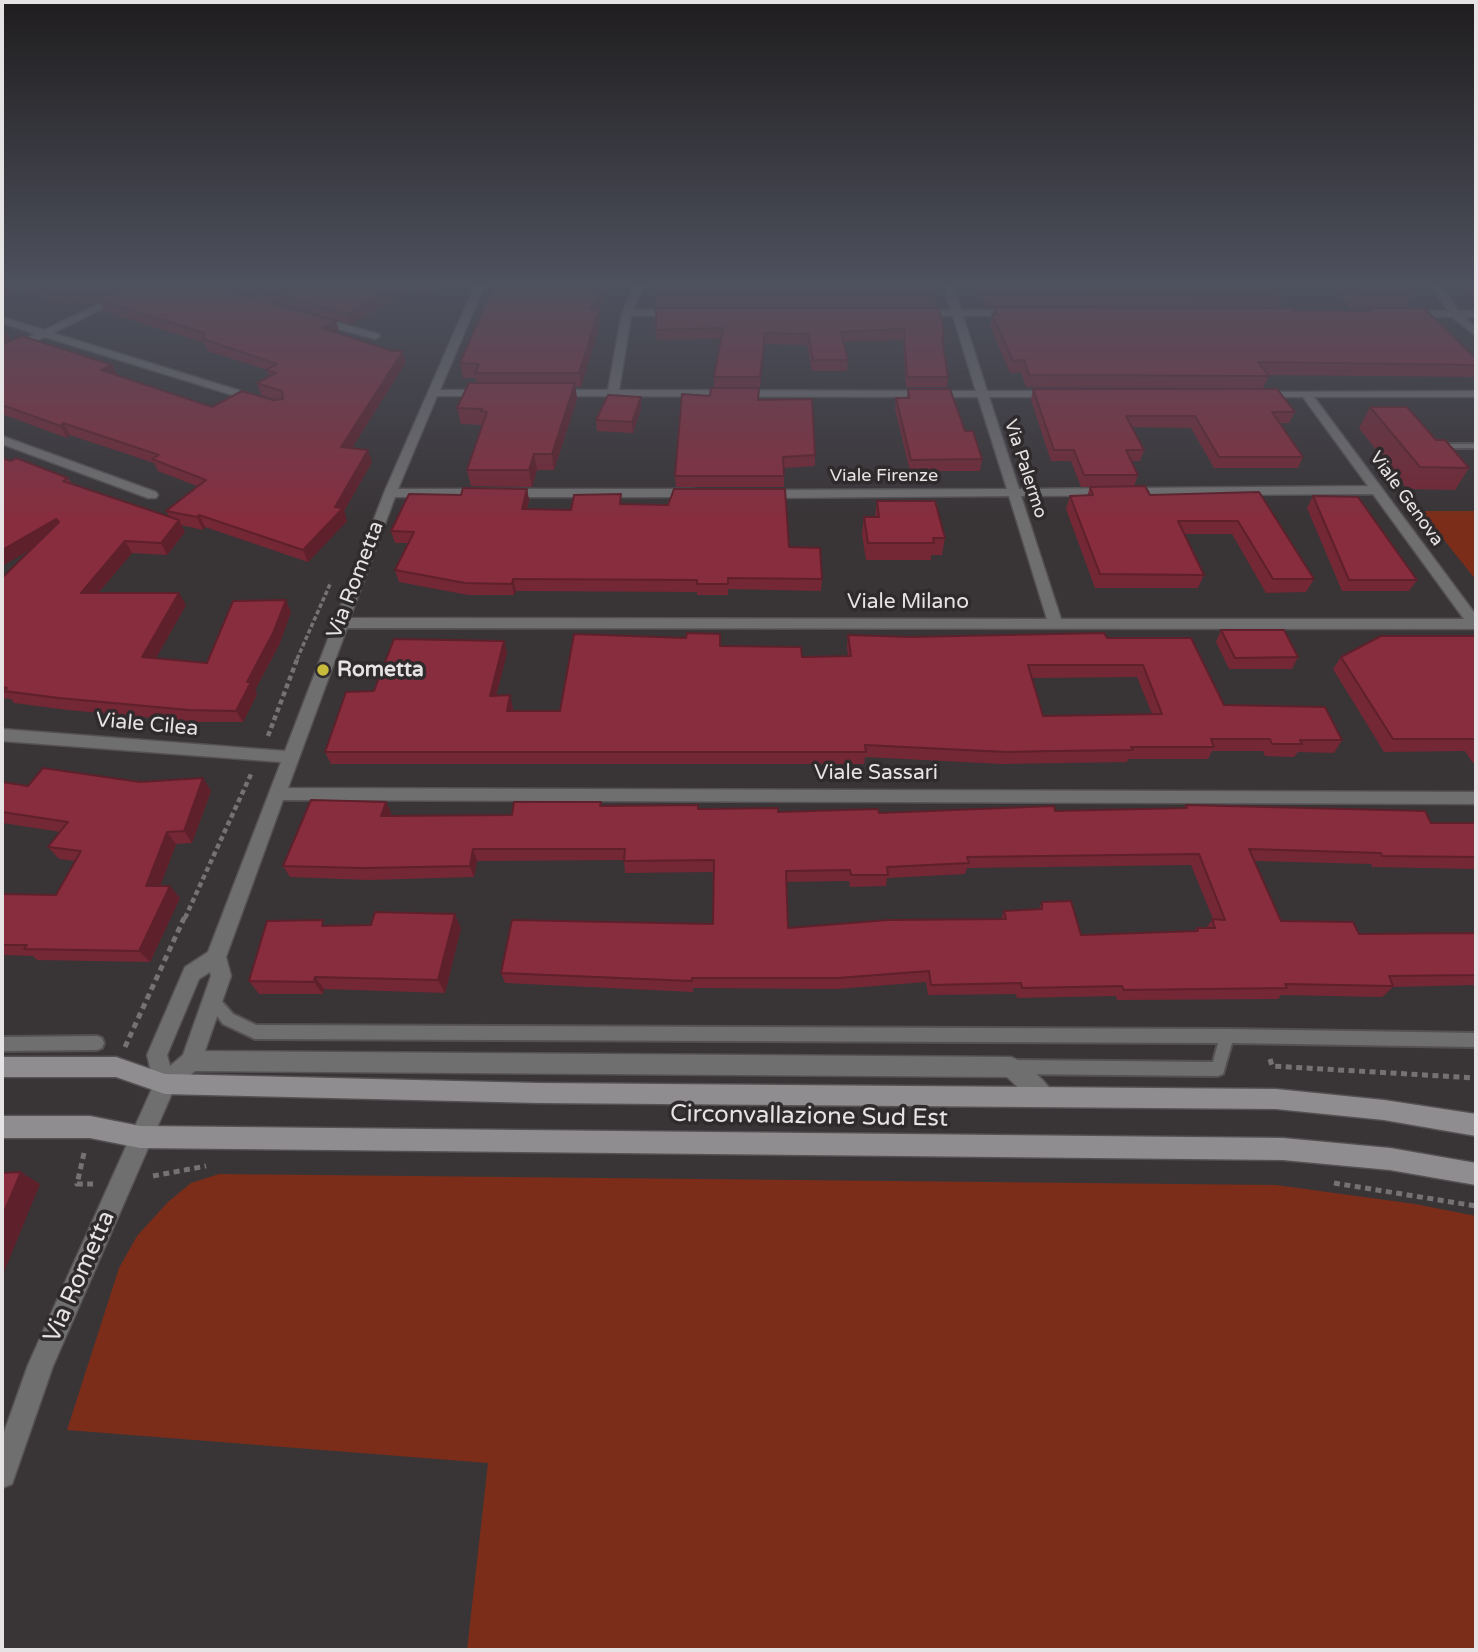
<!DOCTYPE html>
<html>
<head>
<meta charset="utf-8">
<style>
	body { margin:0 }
	#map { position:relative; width:1478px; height:1652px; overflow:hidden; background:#393537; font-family:"Varela Round",sans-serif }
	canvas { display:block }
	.frame { position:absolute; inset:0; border:4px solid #e6e3e4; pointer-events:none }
</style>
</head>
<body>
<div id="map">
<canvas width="1478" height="1652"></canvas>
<div class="frame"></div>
</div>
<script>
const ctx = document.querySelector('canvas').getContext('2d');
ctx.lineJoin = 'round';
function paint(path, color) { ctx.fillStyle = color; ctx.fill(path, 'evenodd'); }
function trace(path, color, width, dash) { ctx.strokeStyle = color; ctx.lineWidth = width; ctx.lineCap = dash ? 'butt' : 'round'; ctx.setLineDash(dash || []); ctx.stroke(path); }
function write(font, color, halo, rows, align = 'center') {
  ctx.font = font + ' "Varela Round",sans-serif'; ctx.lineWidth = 7; ctx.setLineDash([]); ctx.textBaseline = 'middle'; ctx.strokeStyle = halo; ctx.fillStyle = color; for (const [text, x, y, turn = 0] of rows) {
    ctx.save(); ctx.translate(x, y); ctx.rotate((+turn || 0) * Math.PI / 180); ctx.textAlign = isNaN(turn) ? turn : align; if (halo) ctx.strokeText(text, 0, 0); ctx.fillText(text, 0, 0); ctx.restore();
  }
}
paint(new Path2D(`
	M1421,511H1476V580Z
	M219,1174L1276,1185L1415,1204L1476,1216V1650H467L488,1463L67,1430L119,1268L137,1236L168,1202L191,1183Z`), '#7b2d1a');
const lane = new Path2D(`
	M1440,444H1476V448H1443L1439,446Z
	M213,995L218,997L233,1014L256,1025L1227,1029L1476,1033V1047L1232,1043L1223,1074L1218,1076L1012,1074L1007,1072L1005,1067L1007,1062L1012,1060L1213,1062L1218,1043L255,1039L223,1024L206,1001L208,997Z
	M97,1036L102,1038L104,1043L102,1048L97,1050L2,1051V1037Z`);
const street = new Path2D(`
	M134,287H147L53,333L263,398V402H255L45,337L2,356V349L35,334L2,323V317L44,330Z
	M474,287H484L440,390H486L492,393L486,396H437L398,489H694L700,493L694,497H395L350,618L1047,619L1009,496L764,498L758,494L764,490L1007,489L978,397L553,396L547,393L553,390H608L622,313L633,287H643L633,310H679L684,313L679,316H631L619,390L976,391L953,316H917L912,313L917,310H951L944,287H954L961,310H1015L1020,313L1015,316H963L987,391H1053L1059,394L1053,397H989L1019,489L1368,486L1303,397H1260L1256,396V392L1476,391V397H1314L1476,615V629L347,628L288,788L1476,792V804L283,800L226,957L231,976L205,1051L1011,1057C1026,1063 1048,1082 1055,1097L1052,1104L1044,1107L1036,1104L1007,1077L195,1071L173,1091L53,1366L12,1484L2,1488V1438L28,1365L154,1084L147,1055L185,967L208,952L281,762L2,741V729L285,751L384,493ZM1373,494L1464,619H1061L1021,496ZM210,972L211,976L183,1055L170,1066L167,1055L199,979Z
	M1433,287H1442L1458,311H1476V317H1464L1476,328V336L1452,317L1403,316L1402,314L1407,311H1448Z
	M317,317L379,334L380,336L375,339L313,322V318Z
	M2,436L156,492L158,495L156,498H148L2,444Z`);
const secondary = new Path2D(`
	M2,1057H116L165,1074L539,1083L1276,1089L1384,1100L1476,1114V1136L1384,1120L1276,1109L539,1103L165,1094L116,1077H2Z
	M2,1116H90L140,1126L1283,1138L1390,1148L1476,1163V1185L1390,1170L1283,1160L140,1148L90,1138H2Z`);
trace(lane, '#555153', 4);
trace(street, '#555153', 3);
trace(secondary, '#555153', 3);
trace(new Path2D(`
	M297,659L331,582`), '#767274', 3.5, [4.5, 2.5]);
trace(new Path2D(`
	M268,736L298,657
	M185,918L252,772`), '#767274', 4.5, [5, 3.5]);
trace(new Path2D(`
	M125,1047L185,916
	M1270,1059L1272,1066L1476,1078
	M84,1153L77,1184H93
	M153,1176L206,1166
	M1334,1183L1476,1206`), '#767274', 5, [6, 4.5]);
paint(lane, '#706f70');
paint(street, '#706f70');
paint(secondary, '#908d90');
paint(new Path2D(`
	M2,287H439L426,295L410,291L351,325L336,321L339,332L337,333L406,362L352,448L372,462L344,511L347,521L308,562L205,527L203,530L181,525L185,532L167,555L132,553L98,593L186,605L156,658L207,663L291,612L279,645L255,690L257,694L243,722H196L68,710L14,703L11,699L2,698V578L31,549L2,566V458L68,478L72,484L170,517L166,511L197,486L158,471L154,463L70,435L67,438L2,414V329L11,340L112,365L117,375L212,407L277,400L261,395L257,383L269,376L267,370L208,351L204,343L104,311L99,301L89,306L80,303L67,305Z
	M493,287H610L598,310L600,324L581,387H575L577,399L554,470H537L532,487L471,486L467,470L482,425L461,424L457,408L477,383L476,378H463L460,363Z
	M977,287H1276L1283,296L1278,308L1295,311H1366L1368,308H1351L1331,287H1408L1414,293L1406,308L1476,359V375L1475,377L1268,375L1269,376L1263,388L1026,387L1021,372L1010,373L990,326L994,307H987Z
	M1459,287H1476V302Z
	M656,295H935L933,307H657Z
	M938,308L944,337L943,345L948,377L947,387H906L903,340L844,342L848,360L847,371H812L807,345L765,344L760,387H714V377L721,339L657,340L656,330Z
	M908,389L965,431L982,459L980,471H910L895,409L896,398H907Z
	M1033,389L1295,412L1289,423H1280L1303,457L1298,468H1214L1191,428L1132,427L1144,450L1140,461H1132L1138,475L1134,486L1081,487L1071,461H1051L1031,400Z
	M641,397V408L633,433L597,431L596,420Z
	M759,400L815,455V466L784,468V487H676L675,476Z
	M1370,407L1436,440L1469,468L1455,490L1407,489L1359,428Z
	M1090,487L1150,495L1259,492L1314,579L1306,592L1266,593L1232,534H1184L1204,575L1198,588H1095L1066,509L1070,496H1087Z
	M527,489L529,500L527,509L571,510L622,504L789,547L822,579L821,591L728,589V595H697V592L516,591L514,595H468L399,582L395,570L408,543H395L391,531L461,495Z
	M1313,496L1417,580L1409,591H1342L1307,508Z
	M877,501L945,538L942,555H931V560H866L862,534L864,517H875Z
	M1221,630L1298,657L1292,669H1229L1216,642Z
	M848,635L910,637L1107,638L1224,705L1342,740L1334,753L1298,752L1294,757L1265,756L1263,751H1212L1208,759H1128L1127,762L1002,764L865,757L864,764H331L325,752L374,691L504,641L507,653L496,696L513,708V711H560L720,646L802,657L848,656L847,647ZM1137,677L1152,714L1043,716L1032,678Z
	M1476,636V763H1473L1465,751L1384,752L1333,669L1341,657Z
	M203,778L211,791L192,843L176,844L160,886L180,898L150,962L37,960L33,956L2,955V891L5,894L56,895L75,861L59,859L48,847L61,832L2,823V782L28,786L140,782Z
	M386,802L391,813L390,816L512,815L602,806L778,812L879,813L1184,808L1186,805L1431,823H1476V869L1372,867L1371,864L1254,861L1281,921L1359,934L1476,933V985L1393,987L1382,997L1281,995L1278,999L1117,1000L1116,996L1017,998L1016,994L928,995L926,982L836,989L693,988V992L505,983L501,973L713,924L714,872L625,873L624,860L477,861L474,877L368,880L290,877L283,866ZM1191,865L1213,919L1206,928H1197L1194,931L1081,935L1042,902L1039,909L1004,911L1001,919L788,928L786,882L849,881L850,887L886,886L887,878L965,874L967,868Z
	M327,926L461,928L445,993L324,989L323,994H259L249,981Z`), '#742735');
paint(new Path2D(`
	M2,287H16L18,291L2,298Z
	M99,287H127L89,306L83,295Z
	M395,287H409L410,291L351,325L347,314Z
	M424,287H439L426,295Z
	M602,287H610L591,324L590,310Z
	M74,292L80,303L67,305L61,294Z
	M599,310L600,324L581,387L579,373Z
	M336,321L339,332L326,339L322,328Z
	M5,330L12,342L2,348V332Z
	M765,333V344L760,387V377Z
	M403,351L406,362L345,459L341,447Z
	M112,365L118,376L101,370Z
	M575,383L577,399L554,470L552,454Z
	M641,397V408L633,433L632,422Z
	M63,423L70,435L67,438L61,426Z
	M368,450L372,462L344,511L347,521L308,562L303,550L335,507Z
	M534,454L537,470L532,487L529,470Z
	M527,489L529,500L524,521L522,509Z
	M199,515L205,527L203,530L197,517Z
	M56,519L63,531L2,566V550Z
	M179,520L185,532L167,555L161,543Z
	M125,541L132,553L88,605L81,593Z
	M513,579L516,591L514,595L512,584Z
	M179,593L186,605L150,669L142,657Z
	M286,600L291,612L279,645L255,690L257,694L243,722L236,711L247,682Z
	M504,641L507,653L493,708L490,696Z
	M510,695L513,708L510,723L507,711Z
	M203,778L211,791L192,843L184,831Z
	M386,802L391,813L386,828L381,816Z
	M167,832L176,844L156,897L146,886Z
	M473,849L477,861L474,877L470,866Z
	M170,886L180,898L150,962L139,951Z
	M455,914L461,928L445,993L438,980Z
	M315,977L324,989L323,994L314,982Z
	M21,1172L40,1184L2,1277V1217Z`), '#5e202b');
const building = new Path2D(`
	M37,287H99L83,295L74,292L61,294Z
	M125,287H217L336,321L322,328L392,351H403L341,447L368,450L335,507L343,508L303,550L199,515L197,517L166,511L206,480L152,459L159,455L63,423L61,426L2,405V344L22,336L112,365L101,370L212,407L242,391L273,400L283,399L282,391L257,383L276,373L266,370L277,364L203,339L204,333L99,300Z
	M253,287H395L347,314Z
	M493,287H602L590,310H599L579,373H475L479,364L460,363Z
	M660,287H932L935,295H656Z
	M985,287H1276L1283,296L989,295Z
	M1353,287H1408L1414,293H1358Z
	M994,307L1292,308L1295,311H1372L1368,308H1424L1476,359V365L1258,362L1269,376L1029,375L1024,360L1013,361L992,314H997Z
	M656,308H938L942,319L944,337L942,338L948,377H907L904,329L841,332L848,360H813L808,334L765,333L760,377H714L723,328L656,330Z
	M469,383H575L552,454H534L529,470H467L487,412L481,411L482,409L457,408Z
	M711,388H759L758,400L812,399L815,455L783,457L784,476H675L682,394L710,396Z
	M908,389H950L965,431H973L982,459L911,460L896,398H909Z
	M1033,389H1277L1295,412H1272L1303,457H1219L1195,416H1126L1144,450H1126L1138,475H1084L1074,450H1054Z
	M608,395L641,397L632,422L596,420Z
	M1370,407H1407L1436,440H1445L1469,468L1420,467Z
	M2,458L11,461L16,458L68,478L63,481L179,520L161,543L125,541L81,593H179L142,657L207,663L233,601L286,600L273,633L247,682H251L236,711L189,710L59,698L4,691L7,688L2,687V578L59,522L56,519L2,550Z
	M1145,486L1150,495L1259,492L1314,579H1273L1238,521H1178L1204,575L1100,574L1070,496L1093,495L1090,487Z
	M463,488L527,489L522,509L571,510L574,495L621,494L620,504L668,505L674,489H785L789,547L820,548L822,579L728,578V584H697V580L513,579L512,584L465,583L395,570L414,532L391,531L409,494L461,495Z
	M1313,496L1358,497L1417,580H1349Z
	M877,501H935L945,538H933L934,543H868L864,517H879Z
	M1221,630H1284L1298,657L1235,658Z
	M687,633L720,634V646L801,647L802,657L851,656L848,635L910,637L1104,633L1107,638H1191L1224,705L1325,707L1342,740H1300L1302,744H1272L1270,739H1211L1214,747H1131L1133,750L1054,751L1006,752L865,745L866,752H325L346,692L374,691L394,639L504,641L490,696L510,695L507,711H560L574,634L686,638ZM1028,665H1143L1162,714L1043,716Z
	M1381,636H1476V739H1393L1341,657Z
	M43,768L140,782L203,778L184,831L167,832L146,886H170L139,951L24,949L27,945H2V894L56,895L81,851L48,847L68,822L2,812V782L28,786Z
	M311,800L386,802L381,816L512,815L514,802H601L600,806L698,805V809L778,808V812L878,809L879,813L1054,806L1055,811L1187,808L1186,805L1425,811L1431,823H1476V857L1382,856L1381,853L1249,849L1281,921L1353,922L1359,934L1476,933V975L1389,976L1393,986L1285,984L1287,988L1124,990L1122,986L1022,988L1021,983L931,985L929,971L838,978H692V981L501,973L512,920L713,924L714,860L624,861L625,849H473L470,866L363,868L283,866ZM1199,854L1225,920L1212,919L1215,928H1197L1198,931L1081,935L1071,901L1042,902V909L1004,911L1006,919L888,920L788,928L786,871L850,870L851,875H888L887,867L969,863L967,857Z
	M375,912L455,914L438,980L315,977L314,982L249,981L267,921L323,920L322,926L371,925Z
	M21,1172L2,1217V1173Z`);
paint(building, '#872d3e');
trace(building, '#5e202b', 2);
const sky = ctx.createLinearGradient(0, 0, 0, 519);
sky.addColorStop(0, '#1f1d1e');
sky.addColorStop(0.55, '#4e515e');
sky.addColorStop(1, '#4e515e00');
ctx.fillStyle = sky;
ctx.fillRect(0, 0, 1478, 519);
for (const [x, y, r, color] of [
	[323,670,7,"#c8bb3b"]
]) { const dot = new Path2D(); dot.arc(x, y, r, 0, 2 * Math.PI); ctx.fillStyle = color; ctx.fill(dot); trace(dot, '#2f2b2d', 2.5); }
write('18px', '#e6e3e4', '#2f2b2d', [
	["Via Palermo",1025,469,72],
	["Viale Firenze",884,476],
	["Viale Genova",1406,499,54]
]);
write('21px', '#e6e3e4', '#2f2b2d', [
	["Via Rometta",356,580,-69],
	["Viale Milano",908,602],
	["Viale Cilea",147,725,5],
	["Viale Sassari",876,773]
]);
write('bold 21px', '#e6e3e4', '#2f2b2d', [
	["Rometta",337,670]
], 'left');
write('24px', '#e6e3e4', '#2f2b2d', [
	["Circonvallazione Sud Est",809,1117,1],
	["Via Rometta",80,1277,-66]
]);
</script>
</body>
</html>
